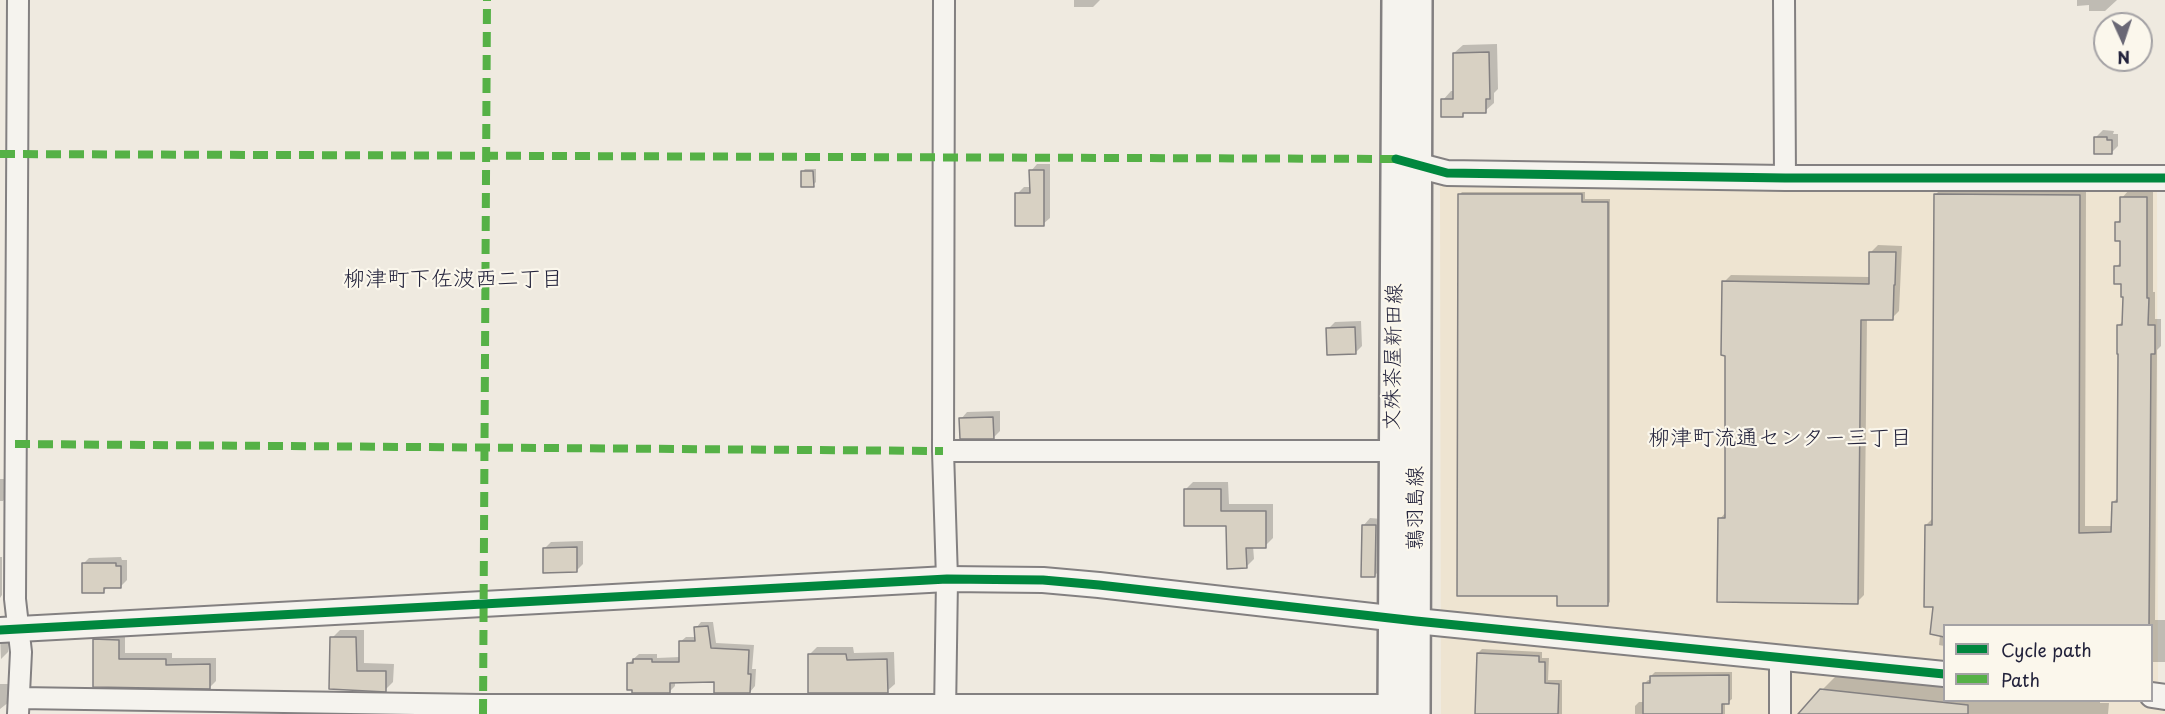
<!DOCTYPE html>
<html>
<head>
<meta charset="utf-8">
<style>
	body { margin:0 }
	#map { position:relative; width:2165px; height:714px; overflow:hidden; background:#efeae0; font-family:"Playpen Sans",sans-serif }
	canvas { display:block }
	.legend { position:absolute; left:1943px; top:624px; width:210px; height:78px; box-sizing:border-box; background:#fbf7ec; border:2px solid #a4a2a5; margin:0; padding:8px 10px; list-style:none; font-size:18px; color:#22223b }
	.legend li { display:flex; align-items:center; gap:12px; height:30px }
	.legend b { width:30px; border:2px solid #a4a2a5 }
	.north { position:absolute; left:2093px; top:12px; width:60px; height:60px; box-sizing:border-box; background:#fbf7ec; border:2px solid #a4a2a5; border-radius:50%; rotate:177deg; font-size:16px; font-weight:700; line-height:24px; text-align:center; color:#22223b }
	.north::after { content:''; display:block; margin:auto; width:21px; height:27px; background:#6a6875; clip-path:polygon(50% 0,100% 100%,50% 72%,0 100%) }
</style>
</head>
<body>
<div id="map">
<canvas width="2165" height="714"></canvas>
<ul class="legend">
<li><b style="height:8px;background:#00873e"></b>Cycle path</li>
<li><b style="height:8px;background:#55b146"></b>Path</li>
</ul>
<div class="north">N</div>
</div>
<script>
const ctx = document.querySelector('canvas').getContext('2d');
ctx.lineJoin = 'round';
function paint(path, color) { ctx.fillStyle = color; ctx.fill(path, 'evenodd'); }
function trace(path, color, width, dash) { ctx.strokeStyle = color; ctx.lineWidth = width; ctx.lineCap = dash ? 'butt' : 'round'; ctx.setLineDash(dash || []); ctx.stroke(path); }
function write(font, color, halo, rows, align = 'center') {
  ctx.font = font + ' "Playpen Sans","Klee One",sans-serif'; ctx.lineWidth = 4.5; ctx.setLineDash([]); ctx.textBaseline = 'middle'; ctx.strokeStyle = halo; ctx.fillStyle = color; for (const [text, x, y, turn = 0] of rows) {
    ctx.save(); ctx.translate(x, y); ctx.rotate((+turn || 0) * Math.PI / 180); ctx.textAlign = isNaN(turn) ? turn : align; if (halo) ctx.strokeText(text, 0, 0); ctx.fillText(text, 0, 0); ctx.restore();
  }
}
paint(new Path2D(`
	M1440,186H2157L2158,704L2165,705V714H1441ZM1944,626H2152V700H1944Z`), '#eee4d1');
paint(new Path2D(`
	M1074,0H1100L1093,7H1074Z
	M2077,0H2117L2105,11H2089V5L2077,6Z
	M1497,44L1498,89L1494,93V103L1485,111H1466L1462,115L1443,100L1451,91H1455L1454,53L1463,45Z
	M2103,130L2114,131L2113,134H2118V146L2111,153L2096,137Z
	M1037,164H1050V218L1043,224L1017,194L1024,187H1031V171Z
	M805,169H816V182L813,185L802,172Z
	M1942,188L2086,189L2085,526H2113V502L2119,497L2118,326L2124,320V295L2122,282L2116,267L2122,261V240L2116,223L2122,218V198L2128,191H2153V292H2155V319H2161V346L2157,350L2155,620H2165V662H2152V626H1944V646L1939,645L1940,635L1926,525L1933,518L1935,195Z
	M1462,192H1585V199H1610V602L1607,605L1558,595L1459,195Z
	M1878,245L1902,246L1899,311L1892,318H1867L1864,595L1857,602L1720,519L1726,512V354L1724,282L1731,275L1870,277L1871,252Z
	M1361,321L1362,346L1355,353L1328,329L1335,322Z
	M1000,411V431L993,438L961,419L967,412Z
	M0,479H8L7,496L3,501H0Z
	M1193,482H1228L1229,504H1273V538L1265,546H1253L1254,559L1246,567L1228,524L1185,490Z
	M1370,518L1382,519L1381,569L1374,576L1364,525Z
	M583,541V564L576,571L544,549L551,542Z
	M0,557H2V595L0,598Z
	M121,557L122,560H127V580L121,586H108L104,591L83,564L89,558Z
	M701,622H713L716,643L754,645L752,669H756L755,686L750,692L716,681H675V686L669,692L629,663L639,654H657V658L680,657V642L686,637H696V628Z
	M340,630H364V663L394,664L393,682L385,690L331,688L332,638Z
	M101,633L125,634V653H172V658H216V681L210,687L95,686V640Z
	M0,634L8,640V652L1,659Z
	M817,647H853L854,653L894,652L895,684L887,691L809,655Z
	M1482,649L1542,652V658H1549L1548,680H1562V714H1477L1478,653Z
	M1841,671L1944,682V700H2100V703H2109L2108,714H1804L1822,690Z
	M1655,672H1732V699L1728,702H1725V714H1635V706L1639,702H1644V684L1648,680H1651V676Z
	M0,684H8L9,702L0,709Z`), '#0003');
const building = new Path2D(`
	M1489,52L1490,99H1486V113H1463V117H1441V99H1453V53Z
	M2094,137H2107V140H2112V154H2094Z
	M1029,170H1044V226H1015V193H1030Z
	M801,171H813L814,187H801Z
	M1458,194H1582V202H1608V606H1557V596H1457Z
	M1934,194L2080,195L2079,533L2111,532L2112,502H2117L2118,354H2117V325H2122L2123,297H2121V284H2114V266H2120V241H2115V222H2120V197H2147V298H2149L2148,325H2155V354H2151L2149,626H1944V637L1930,634L1933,607H1924L1925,525H1932Z
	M1869,252H1896L1895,285H1894L1893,320H1861L1858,604L1717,602L1718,518H1725V356L1721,355L1722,281L1869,284Z
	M1355,327L1356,354L1327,355L1326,328Z
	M993,417L994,439H960L959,418Z
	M1184,489H1221V511H1266V548H1246L1247,568L1227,569L1226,526H1184Z
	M1362,525H1376L1375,577H1361Z
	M577,547V572L543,573V548Z
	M82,563H116V566H121V588H104V593H82Z
	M708,626L711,648L749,650L748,674H751L750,693H714V682L670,683V693H632V690H627V663H633V659H652V662H679V641H695L694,627Z
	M330,637H356L357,671H386V692L329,689Z
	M93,639L119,640V659H166V665L210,664V689L93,687Z
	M1477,653L1539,656V662H1545V683L1559,684L1558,714H1475Z
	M808,654H846L847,660L887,659L888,693H808Z
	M1729,675V704H1722V714H1643V683H1650V676Z
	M1820,689L1968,705V714H1798Z`);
paint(building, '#d8d1c3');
trace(building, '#838081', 1.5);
const minor = new Path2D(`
	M944,0L943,451L947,579L945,714
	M1784,0L1785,178
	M943,451H1393
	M19,698L483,705H1392
	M18,714L21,652L15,599L18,0
	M1780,714V656`);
const tertiary = new Path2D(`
	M1401,161L1447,173L1785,178H2165
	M0,630L947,579L1043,580L1099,585L1416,621L1944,674
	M2152,695L2165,697`);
const secondary = new Path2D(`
	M1392,714L1396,0
	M1416,714L1418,0`);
trace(minor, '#838081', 24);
trace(tertiary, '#838081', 28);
trace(secondary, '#838081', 32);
trace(minor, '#f5f3ee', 20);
trace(tertiary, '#f5f3ee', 24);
trace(secondary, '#f5f3ee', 27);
trace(new Path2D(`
	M0,154L1396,159
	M15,444L943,451
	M483,714L487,0`), '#55b146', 8, [15, 8]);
trace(new Path2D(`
	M1396,159L1447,173L1785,178H2165
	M0,630L947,579L1043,580L1099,585L1416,621L1944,674`), '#00873e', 9);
write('21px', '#22223b', '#fbf7ec', [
	["文殊茶屋新田線",1394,357,-89],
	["鶉羽島線",1416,508,-90]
]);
write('22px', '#22223b', '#fbf7ec', [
	["柳津町下佐波西二丁目",453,280],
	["柳津町流通センター三丁目",1780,439]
]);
</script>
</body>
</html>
